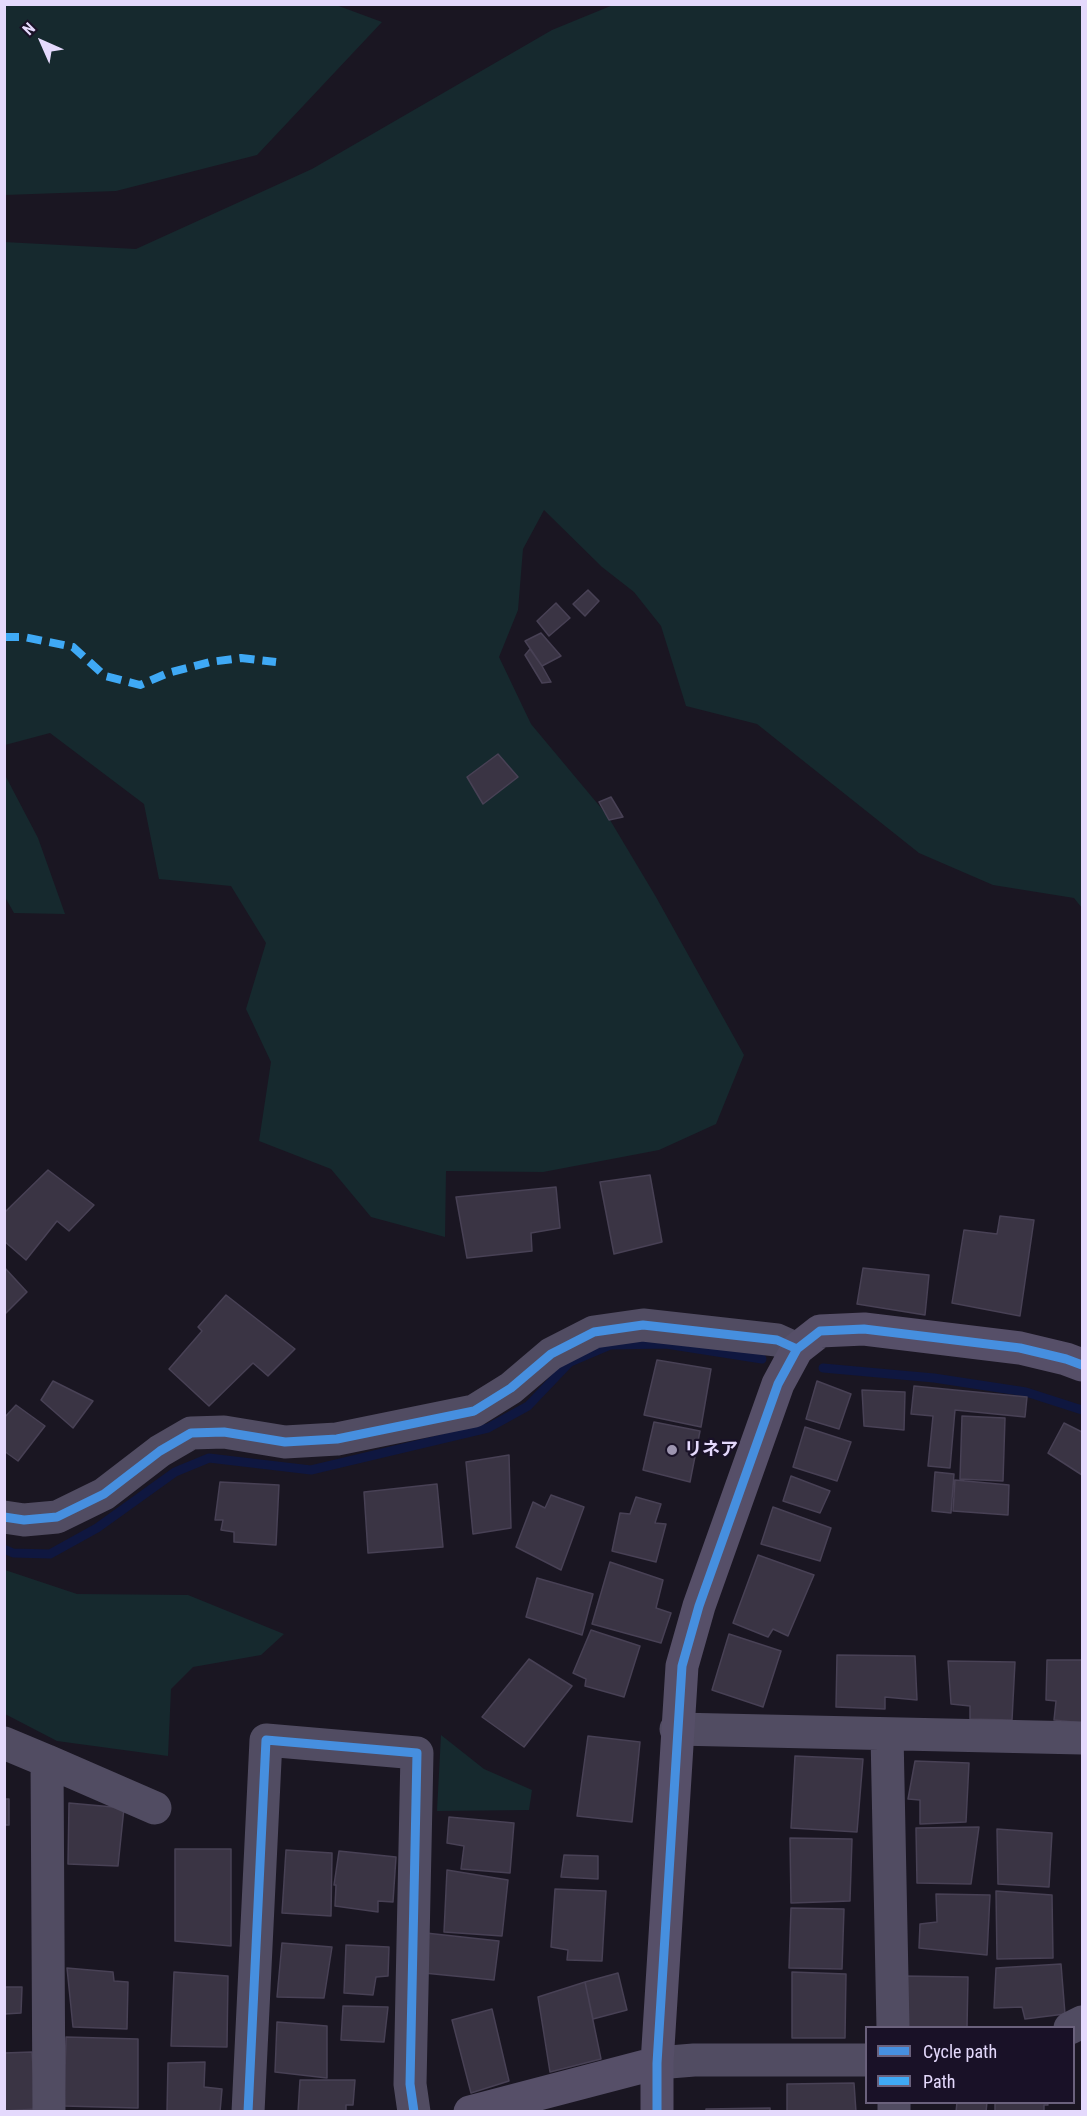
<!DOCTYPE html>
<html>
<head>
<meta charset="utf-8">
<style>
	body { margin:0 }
	#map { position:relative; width:1087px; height:2116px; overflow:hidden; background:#1a1622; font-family:"Roboto Condensed",sans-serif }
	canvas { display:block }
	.frame { position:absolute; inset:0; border:6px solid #e4d9fc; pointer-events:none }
	.legend { position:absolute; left:865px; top:2026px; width:210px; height:78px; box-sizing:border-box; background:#191127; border:2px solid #6a617c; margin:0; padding:8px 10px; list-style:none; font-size:18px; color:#e4d9fc }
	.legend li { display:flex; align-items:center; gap:12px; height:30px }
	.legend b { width:30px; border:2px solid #6a617c }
	.north { position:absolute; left:12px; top:12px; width:60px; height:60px; -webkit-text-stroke:4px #191127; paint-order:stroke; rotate:315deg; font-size:16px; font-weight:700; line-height:24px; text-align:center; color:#e4d9fc }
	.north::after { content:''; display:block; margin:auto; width:21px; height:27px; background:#e4d9fc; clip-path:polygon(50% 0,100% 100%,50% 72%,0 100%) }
</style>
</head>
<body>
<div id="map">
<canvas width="1087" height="2116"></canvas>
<div class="frame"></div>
<ul class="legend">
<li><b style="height:8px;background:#468fdf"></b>Cycle path</li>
<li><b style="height:8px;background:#3fa9f5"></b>Path</li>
</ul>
<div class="north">N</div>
</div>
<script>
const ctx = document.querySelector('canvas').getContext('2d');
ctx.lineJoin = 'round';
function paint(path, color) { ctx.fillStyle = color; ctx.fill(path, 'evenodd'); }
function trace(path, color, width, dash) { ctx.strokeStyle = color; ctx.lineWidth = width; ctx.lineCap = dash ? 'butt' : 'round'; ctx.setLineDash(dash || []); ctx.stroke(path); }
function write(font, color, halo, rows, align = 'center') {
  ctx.font = font + ' "Roboto Condensed","Noto Sans JP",sans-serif'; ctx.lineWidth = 4.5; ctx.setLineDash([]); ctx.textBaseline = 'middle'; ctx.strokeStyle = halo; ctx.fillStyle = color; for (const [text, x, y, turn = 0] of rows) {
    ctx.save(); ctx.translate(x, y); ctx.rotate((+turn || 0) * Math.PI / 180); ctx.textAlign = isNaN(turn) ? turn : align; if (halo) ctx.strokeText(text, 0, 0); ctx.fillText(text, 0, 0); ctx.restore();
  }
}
paint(new Path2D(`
	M4,5H336L382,22L257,155L116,191L5,195Z
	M613,5H1082V908L1074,898L993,885L919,853L757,724L686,706L661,626L634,592L602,567L544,510L523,549L518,610L499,657L531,724L607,815L656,897L744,1055L716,1124L659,1150L543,1172L446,1171L445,1237L371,1217L331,1169L259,1141L271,1062L246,1009L266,943L231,886L159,879L144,804L50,733L5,745L4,242L136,249L312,169L552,30Z
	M5,775L38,838L65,914L14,913L5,897Z
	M5,1570L77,1594L188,1595L284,1634L261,1655L193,1667L171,1689L168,1756L57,1741L5,1714Z
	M441,1735L484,1769L532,1790L529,1810L437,1811Z`), '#16292e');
trace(new Path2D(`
	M823,1368L934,1378L1026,1392L1082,1410
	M4,1549L13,1553L50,1554L97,1528L175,1472L209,1458L311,1470L488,1428L528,1406L570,1362L610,1345L666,1344L762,1359`), '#0f1740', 9);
const building = new Path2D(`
	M588,590L599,601L585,616L573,604Z
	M556,603L570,618L549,636L537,621Z
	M541,633L561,656L542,666L525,641Z
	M530,649L542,666L551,682L542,683L525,655Z
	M498,754L518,777L483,804L467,777Z
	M611,797L623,817L609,820L599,802Z
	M48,1170L94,1205L69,1231L57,1221L26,1260L4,1241V1213Z
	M650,1175L662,1242L614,1254L600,1182Z
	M556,1187L560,1228L531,1233L532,1251L467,1258L456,1197Z
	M1000,1216L1034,1220L1020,1316L952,1303L964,1230L997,1234Z
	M4,1267L27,1292L4,1315Z
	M863,1268L929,1275L925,1315L857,1304Z
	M226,1295L295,1349L268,1376L253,1363L209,1406L169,1369L202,1331L198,1327Z
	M657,1360L711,1369L701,1427L644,1415Z
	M53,1381L93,1401L73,1428L41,1400Z
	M817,1381L851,1394L839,1429L806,1419Z
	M914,1386L1027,1397L1025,1417L955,1410L950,1468L928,1466L933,1416L911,1414Z
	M862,1390L905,1392L904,1430L864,1426Z
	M16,1405L45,1426L18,1461L4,1451V1418Z
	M962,1416L1005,1418L1003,1481L960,1479Z
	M654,1422L700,1431L690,1482L643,1470Z
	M1064,1423L1082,1432V1475L1048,1453Z
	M805,1427L851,1442L837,1481L793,1467Z
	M509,1455L511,1528L473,1534L466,1462Z
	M935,1472L954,1474L951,1513L932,1511Z
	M791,1476L830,1491L820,1513L783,1501Z
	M955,1480L1009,1485L1008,1515L953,1511Z
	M220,1482L279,1485L276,1545L234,1542V1532L221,1530L223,1520H215Z
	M437,1484L443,1547L368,1553L364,1492Z
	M551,1495L584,1507L561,1570L516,1547L533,1502L545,1508Z
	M636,1497L661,1504L655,1523L666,1524L656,1562L612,1551L620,1513L630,1514Z
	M773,1507L831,1528L820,1561L761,1544Z
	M758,1555L814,1575L788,1636L773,1629L768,1637L733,1623Z
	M610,1562L663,1580L656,1608L671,1613L661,1643L592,1624Z
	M537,1578L593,1594L582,1635L526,1617Z
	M591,1630L640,1646L624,1697L585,1686L586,1679L573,1673Z
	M729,1634L781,1651L763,1707L712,1690Z
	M837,1655L915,1656L917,1700L885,1697V1709L836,1707Z
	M529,1659L572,1686L524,1747L482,1717Z
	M1047,1660H1082V1723L1054,1720L1056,1701L1046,1700Z
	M948,1661L1015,1662L1012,1720L970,1719V1706L951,1704Z
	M588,1736L640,1742L632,1822L577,1816Z
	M795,1756L863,1759L857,1832L791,1828Z
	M915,1761L969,1763L966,1822L920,1824V1800L908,1799Z
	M4,1799H9V1825H4Z
	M69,1803L124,1808L118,1866L68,1864Z
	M449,1817L514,1823L510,1873L461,1869L464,1846L447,1843Z
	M979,1827L971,1884L917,1883L916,1828Z
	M997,1829L1052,1833L1049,1887L998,1884Z
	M790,1838L852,1839L850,1901L791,1903Z
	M175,1849H231V1946L175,1941Z
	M286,1850L332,1853L331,1916L282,1913Z
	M339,1851L396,1857L393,1902L378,1901V1912L335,1906L336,1885H334Z
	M564,1855L598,1856V1879L561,1877Z
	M447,1870L508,1880L502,1936L444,1932Z
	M555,1889L606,1891L602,1961L567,1960L568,1950L551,1947Z
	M996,1891L1052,1895L1053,1958L997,1959Z
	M936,1894L990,1895L987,1955L919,1948L920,1924L937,1922Z
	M791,1908L844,1909L842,1969L789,1968Z
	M426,1933L499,1941L494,1980L424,1973Z
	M282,1943L332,1947L324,1998L277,1997Z
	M346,1945L389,1947L388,1976L376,1977L373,1995L344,1993Z
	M1061,1964L1065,2014L1025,2019L1022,2007L994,2008L996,1968Z
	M67,1968L113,1972L114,1981L128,1982L127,2029L73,2027Z
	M174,1972L228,1976L227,2047L171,2046Z
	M792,1972L846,1974L845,2038H792Z
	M618,1973L627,2010L593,2019L585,1982Z
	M904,1976L968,1977L967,2028H906Z
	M585,1982L601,2059L550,2072L538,1997Z
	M4,1987H22L21,2013L4,2014Z
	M343,2006L388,2007L384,2042L341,2040Z
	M492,2009L509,2081L471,2093L452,2020Z
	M277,2022L327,2026V2078L275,2072Z
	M66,2037L138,2039V2108L64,2106Z
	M32,2052L36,2109L4,2111V2053Z
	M205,2062L204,2087L222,2089L220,2112H167L168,2063Z
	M300,2080H355L353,2105H346V2112H298Z
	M854,2083L856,2112H787V2084Z
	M957,2102H987L986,2112H956Z
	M995,2102H1047L1048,2105H1044V2112H995Z
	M770,2108V2112H706V2109Z`);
paint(building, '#3a3444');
trace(building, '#484155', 1.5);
trace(new Path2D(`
	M4,1517L24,1520L57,1517L104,1494L160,1451L191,1433L224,1432L285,1442L337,1439L474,1411L511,1388L551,1354L594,1332L643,1325L777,1340L797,1349
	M676,1729L1082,1738
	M887,1734L893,2028
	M4,1743L47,1761L49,2112
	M47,1761L155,1808
	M1070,2028L1082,2022
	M657,2063L694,2060H866
	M248,2112L266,1740L417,1753L410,2084L414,2112
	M894,2112V2102`), '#514c62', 33);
trace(new Path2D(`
	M470,2112L657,2063
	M657,2112V2063L682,1666L699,1606L778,1384L797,1349L820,1331L864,1329L1020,1348L1066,1359L1082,1365`), '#564f68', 33);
trace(new Path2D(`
	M4,637H24L73,647L105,676L140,685L168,673L210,662L241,658L276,662`), '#3fa9f5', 8, [15, 8]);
trace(new Path2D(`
	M4,1517L24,1520L57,1517L104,1494L160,1451L191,1433L224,1432L285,1442L337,1439L474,1411L511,1388L551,1354L594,1332L643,1325L777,1340L797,1349
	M248,2112L266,1740L417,1753L410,2084L414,2112
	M657,2112V2063L682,1666L699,1606L778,1384L797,1349L820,1331L864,1329L1020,1348L1066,1359L1082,1365`), '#468fdf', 9);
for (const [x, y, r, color] of [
	[672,1450,6,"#9d95b0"]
]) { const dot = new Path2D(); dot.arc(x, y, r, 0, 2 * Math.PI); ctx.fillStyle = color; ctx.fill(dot); trace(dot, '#191127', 2); }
write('bold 18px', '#e4d9fc', '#191127', [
	["リネア",684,1450]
], 'left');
</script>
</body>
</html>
